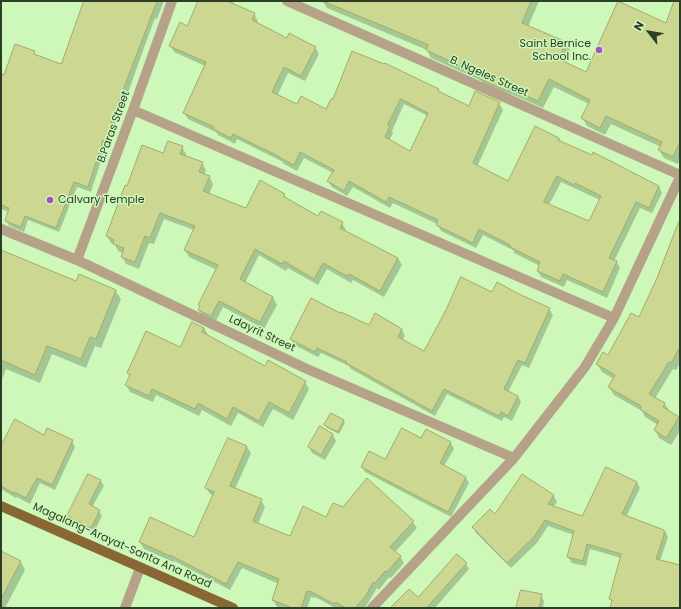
<!DOCTYPE html>
<html>
<head>
<meta charset="utf-8">
<style>
	body { margin:0 }
	#map { position:relative; width:681px; height:609px; overflow:hidden; background:#cdf8ba; font-family:Poppins,sans-serif }
	canvas { display:block }
	.frame { position:absolute; inset:0; border:2px solid #2d3e26; pointer-events:none }
	.north { position:absolute; left:629px; top:12px; width:40px; height:40px; -webkit-text-stroke:3px #cdf8ba; paint-order:stroke; rotate:301deg; font-size:11px; font-weight:700; line-height:16px; text-align:center; color:#2d3e26 }
	.north::after { content:''; display:block; margin:auto; width:14px; height:18px; background:#2d3e26; clip-path:polygon(50% 0,100% 100%,50% 72%,0 100%) }
</style>
</head>
<body>
<div id="map">
<canvas width="681" height="609"></canvas>
<div class="frame"></div>
<div class="north">N</div>
</div>
<script>
const ctx = document.querySelector('canvas').getContext('2d');
ctx.lineJoin = 'round';
function paint(path, color) { ctx.fillStyle = color; ctx.fill(path, 'evenodd'); }
function trace(path, color, width, dash) { ctx.strokeStyle = color; ctx.lineWidth = width; ctx.lineCap = dash ? 'butt' : 'round'; ctx.setLineDash(dash || []); ctx.stroke(path); }
function write(font, color, halo, rows, align = 'center') {
  ctx.font = font + ' Poppins,sans-serif'; ctx.lineWidth = 3; ctx.setLineDash([]); ctx.textBaseline = 'middle'; ctx.strokeStyle = halo; ctx.fillStyle = color; for (const [text, x, y, turn = 0] of rows) {
    ctx.save(); ctx.translate(x, y); ctx.rotate((+turn || 0) * Math.PI / 180); ctx.textAlign = isNaN(turn) ? turn : align; if (halo) ctx.strokeText(text, 0, 0); ctx.fillText(text, 0, 0); ctx.restore();
  }
}
paint(new Path2D(`
	M86,1H164L157,19L155,18L145,45L128,93L114,127L113,134L108,146L106,145L91,192L77,187L59,232L28,220L24,232L9,226L6,220L9,212L1,209V77L2,78L34,52L36,56L62,65Z
	M199,1H234L232,4L254,14L258,21L257,23L288,39L315,47L319,54L305,81L288,73L277,96L297,106L326,110L438,90L440,93L469,107L499,103L503,110L477,167L508,182L559,138L561,142L659,186L662,193L652,213L640,208L614,261L617,262L620,268L607,298L567,280L564,287L541,277L538,271L540,266L514,253L513,250L483,235L476,248L441,231L437,224L393,203L390,208L353,187L347,196L332,187L328,181L333,173L304,158L297,171L284,164L283,162L237,139L235,144L218,135L216,132L188,119L184,113L205,66L174,52L171,46L187,27ZM404,104L428,116L410,153L389,141L393,133L392,131ZM561,182L600,200L590,222L549,205Z
	M318,1H539L528,27L565,42L570,50L565,63L587,73L680,14V159L678,164L664,158L659,150L661,147L611,124L605,135L587,126L582,118L589,104L554,87L543,108L511,94L510,98L486,87L482,81L431,58L427,50L327,8L324,3Z
	M182,147L186,154V157L202,163L206,170L204,175L209,176L213,184L209,195L246,209L284,194L287,200L318,218L342,223L346,230L345,232L398,258L402,265L384,297L353,280L351,283L327,269L318,285L288,268L286,271L259,255L245,283L273,297L277,305L264,329L223,307L215,323L203,317L199,310L200,307L199,305L217,270L189,257L185,250L194,230L164,219L154,244L149,243L139,269L126,264L122,257L123,253L118,251L115,245L111,243L107,236L128,188L164,154Z
	M680,239V363L676,370L673,369L655,398L665,404L670,412L678,418L680,421V431L671,445L659,438L655,430L658,425L645,417L642,411L614,395L609,387L614,379L602,372L597,364L609,356L639,319Z
	M1,251L77,282L115,290L121,299L101,348L95,346L86,368L52,354L40,383L6,369L1,382Z
	M493,294L549,309L553,315L529,368L522,365L508,392L518,396L521,402L512,421L504,417L502,421L447,394L435,416L351,369L349,366L321,353L318,357L294,345L291,339L340,315L369,326L376,315L402,330L405,336L402,340L424,353Z
	M204,328L208,335L266,368L305,382L309,389L293,420L273,409L263,427L238,413L231,426L202,410L199,416L156,395L153,402L130,392L126,385L130,377L128,373L180,348Z
	M343,421L345,423L339,434L327,428L326,425Z
	M321,428L333,435L336,441L325,460L312,453L309,447Z
	M427,430L451,443L454,449L444,466L466,478L469,483L451,517L365,472L362,467L386,461L422,440Z
	M45,436L72,441L75,447L55,490L40,483L30,504L17,497L16,498L1,489V448Z
	M229,439L247,447L251,453L235,489L261,500L265,507L258,524L290,537L344,509L413,522L417,528L395,552L400,556L404,563L391,578L389,577L379,590L377,588L365,608H335L317,598L311,597L307,608H280L277,607L273,600L279,584L242,568L230,590L174,561L173,562L144,549L140,542L195,539L213,496L210,494L206,488Z
	M89,475L101,481L104,486L92,507L99,511L102,516L94,532L71,521L68,516Z
	M522,475L554,496L557,502L553,507L583,518L637,482L640,488L626,517L665,531L668,537L660,561L680,566V608H611L612,603L610,599L621,558L590,549L586,566L572,563L568,557L574,535L548,526L537,543L511,568L476,533L473,527L495,516Z
	M1,552L21,562L25,570L5,608H1Z
	M466,564L469,569L435,608H399L418,598Z
	M541,595L544,601L543,608H517Z`), '#0003');
const building = new Path2D(`
	M84,1H157L111,122H112L111,128L105,141L103,140L88,187L74,182L56,228L25,216L21,227L5,221L9,208L1,205V74L4,75L15,44L35,51L34,54L61,64Z
	M198,1H227L255,13L252,20L287,38L289,33L316,47L301,76L284,67L272,92L297,104L301,96L326,109L331,99H333L352,51L384,64L385,63L418,79L439,89L438,91L469,106L475,91L500,102L473,163L508,181L535,126L559,138L558,140L592,155L593,152L659,186L649,208L636,202L609,258L617,261L603,292L563,274L560,281L537,271L540,262L510,247V245L479,229L473,243L436,225L438,220L389,197L386,202L349,181L344,191L327,181L334,170L300,152L294,165L280,158V157L233,134L231,138L213,129L214,127L183,113L206,62L169,46L180,22L187,26ZM401,99L428,113L410,151L385,137L390,126L388,125ZM557,176L574,185L575,183L601,196L589,221L544,202Z
	M323,1H531L522,23L566,42L559,59L586,72L618,1L666,23L674,1H680V142L673,157L658,150L662,142L606,116L600,128L581,118L590,100L549,79L538,101L507,87L505,90L480,79L482,76L426,50L428,45Z
	M168,141L183,146L180,154L203,162L199,172L210,176L203,191L246,208L260,180L285,194L283,196L318,216L321,211L343,222L340,228L398,258L380,291L349,274L347,276L323,263L314,279L284,261L282,264L255,249L240,279L273,297L260,322L219,301L211,316L198,310L200,306L198,305L218,265L184,250L195,226L160,213L150,238L145,236L135,262L121,257L124,248L113,244L114,240L106,236L125,185L127,186L142,145L163,153Z
	M679,222H680V347L671,363L669,362L649,394L665,403L663,407L679,417L666,438L654,430L659,421L640,409L641,406L608,387L615,375L596,364L603,352L608,355L631,313L639,317L657,278Z
	M1,250L76,281L79,274L116,290L96,339L90,337L81,359L47,346L35,375L1,360Z
	M461,277L492,292L497,282L519,294L550,308L525,363L518,360L504,389L518,396L508,416L501,412L499,416L444,389L432,411L346,363L347,362L317,348L315,352L290,339L311,298L340,313L341,312L369,325L375,313L402,329L398,337L424,351L446,310Z
	M192,322L204,328L202,332L265,366L268,360L306,381L289,413L269,402L259,421L233,407L227,419L198,403L195,409L152,389L149,396L125,385L130,375L127,373L146,331L180,347Z
	M331,413L344,420L338,432L324,425Z
	M15,419L44,435L47,428L73,440L52,485L37,478L26,498L14,492L13,493L1,486V446Z
	M320,426L333,434L321,455L308,447Z
	M402,428L421,438L426,429L451,442L440,463L466,477L448,512L361,467L369,451L385,459Z
	M228,438L247,446L230,486L262,499L253,521L290,536L303,506L326,517L333,503L343,507L367,478L414,521L390,547L401,556L387,572L385,571L374,584L373,582L365,597L355,608H346L336,602L334,604L312,592L307,591L301,608H293L272,600L279,579L238,562L226,584L170,555V556L139,542L150,517L194,537L214,492L205,488Z
	M606,467L637,482L622,514L664,530V535L656,559L680,565V608H610L612,600L609,599L621,554L587,544L583,561L567,557L574,531L545,520L534,537L507,563L472,527L490,509L495,514L522,474L554,495L548,504L582,516Z
	M88,474L101,480L89,504L100,510L91,528L67,516Z
	M1,551L21,561L1,599Z
	M457,554L467,563L428,606L430,608H390L409,589L418,597Z
	M521,590L542,594L539,608H516Z`);
paint(building, '#ccd791');
trace(building, '#a1ac67', 1);
trace(new Path2D(`
	M287,1L680,175
	M133,110L614,318
	M1,229L77,260L307,369L514,458
	M77,260L133,110L172,1
	M125,608L140,568
	M372,608L514,458L585,367L614,318L680,177`), '#b5a289', 10);
trace(new Path2D(`
	M1,506L233,608`), '#886735', 10);
for (const [x, y, r, color] of [
	[599,50,4,"#a553c2"],
	[50,200,4,"#a553c2"]
]) { const dot = new Path2D(); dot.arc(x, y, r, 0, 2 * Math.PI); ctx.fillStyle = color; ctx.fill(dot); trace(dot, '#cdf8ba', 1.5); }
write('11px', '#2d3e26', '#cdf8ba', [
	["Saint Bernice",591,44],
	["School Inc.",591,57],
	["Calvary Temple",58,200,"left"]
], 'right');
write('11px', '#2d3e26', '#cdf8ba', [
	["B. Ngeles Street",489,77,24],
	["B.Paras Street",114,127,-70],
	["Ldayrit Street",262,334,25],
	["Magalang-Arayat-Santa Ana Road",122,546,24]
]);
</script>
</body>
</html>
